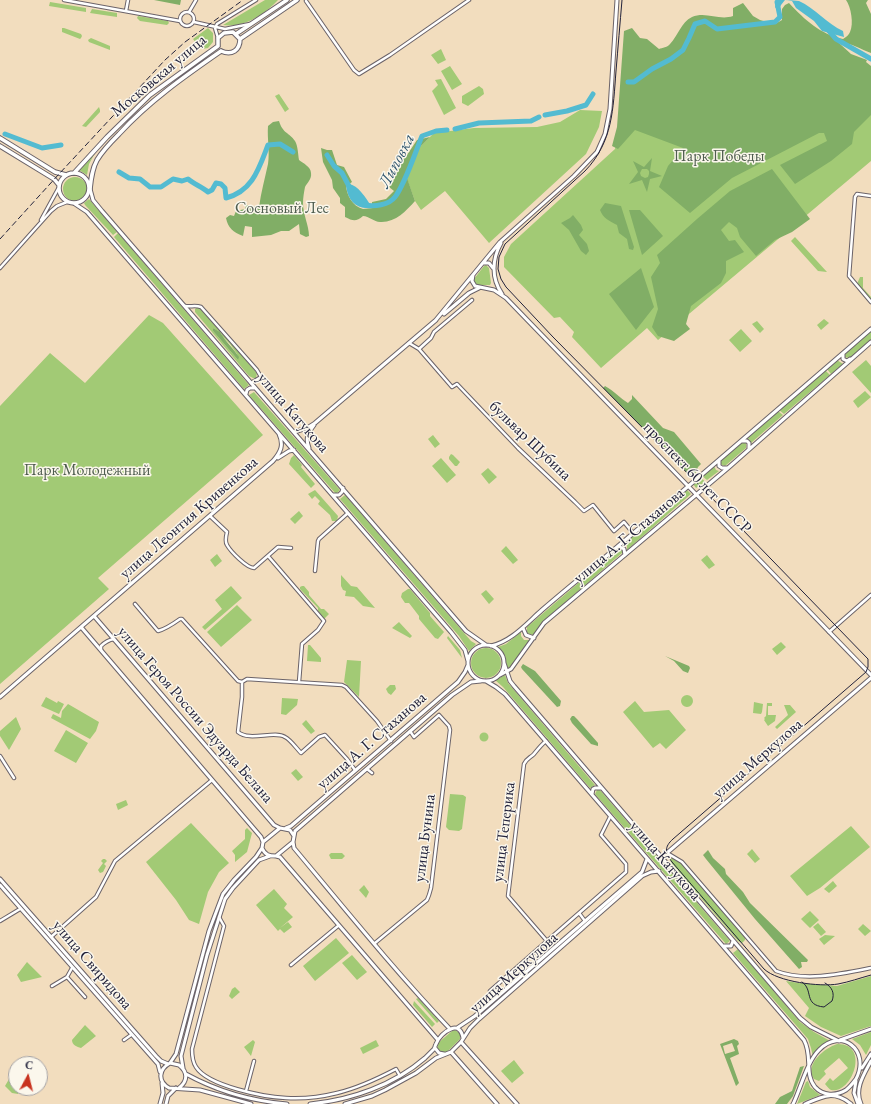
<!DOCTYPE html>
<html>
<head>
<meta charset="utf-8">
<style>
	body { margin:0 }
	#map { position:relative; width:871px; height:1104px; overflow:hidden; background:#f2ddbe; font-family:"EB Garamond",serif }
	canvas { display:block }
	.north { position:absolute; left:8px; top:1056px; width:40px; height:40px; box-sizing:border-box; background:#fbf7ec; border:1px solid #a4a2a5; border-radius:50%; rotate:7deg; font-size:11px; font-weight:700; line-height:16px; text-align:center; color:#22223b }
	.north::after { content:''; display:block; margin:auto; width:14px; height:18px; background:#c8321e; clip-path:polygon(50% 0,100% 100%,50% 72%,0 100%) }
</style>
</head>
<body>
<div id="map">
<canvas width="871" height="1104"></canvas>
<div class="north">С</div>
</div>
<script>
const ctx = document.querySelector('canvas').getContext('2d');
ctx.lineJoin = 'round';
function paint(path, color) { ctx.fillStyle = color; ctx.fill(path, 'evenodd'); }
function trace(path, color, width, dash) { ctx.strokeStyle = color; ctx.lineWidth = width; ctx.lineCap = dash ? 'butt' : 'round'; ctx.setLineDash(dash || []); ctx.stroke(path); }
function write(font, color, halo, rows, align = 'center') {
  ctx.font = font + ' "EB Garamond",serif'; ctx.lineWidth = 3; ctx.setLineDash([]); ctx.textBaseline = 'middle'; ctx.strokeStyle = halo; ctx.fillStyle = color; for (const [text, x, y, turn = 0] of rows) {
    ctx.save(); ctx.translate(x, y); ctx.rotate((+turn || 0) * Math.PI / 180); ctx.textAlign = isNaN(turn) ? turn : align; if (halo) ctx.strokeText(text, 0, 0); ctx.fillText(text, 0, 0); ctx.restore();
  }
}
paint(new Path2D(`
	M265,0H278C264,15 244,28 223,25Z
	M50,2L86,8V12L49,6Z
	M92,9L117,13V17L90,13Z
	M138,16L168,21L169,23L167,25L140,21L137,18Z
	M62,28H64L81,34L82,36L81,38L80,39L62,32Z
	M208,28L213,33V42L208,48L202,49L197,45V44L193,39Z
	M91,38L110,46V50L89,42L88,40Z
	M441,49L446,60L438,64L431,55Z
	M450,66L462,84L452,90L441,71Z
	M871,69V161L658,340L647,328L601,368L572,337L574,332L560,317L554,318L504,267V257L511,244L615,149L626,91Z
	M441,79L456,108L444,115L432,91L438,85L435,80Z
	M479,86L483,89L484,94L468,106L462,103V96Z
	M279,94L289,109L285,112L275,96Z
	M99,107L100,110V112L86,127L82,126Z
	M580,110L602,111L599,127L586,154L489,243L445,191L421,210L415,201L407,179L417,150L434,133L474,128L537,127L560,122Z
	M95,153L89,164L87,175L79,170Z
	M63 189a12 12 0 1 1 24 0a12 12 0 1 1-24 0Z
	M89,199L117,232L113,235L85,205L84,203Z
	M118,233L249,385L244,389L114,237Z
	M795,237L827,272L818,271L791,241Z
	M486,265L489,268L491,283L490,285H476L473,282L474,279L484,266Z
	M860,277H863V288L871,297V300L857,284Z
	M198,307L201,308L257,373L256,378H253L249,376L195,312V309ZM213,328L221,333L222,336L230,344L237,354L238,360L213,331Z
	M149,315L163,323L263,435L98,578L109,589L0,684V406L50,353L85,383Z
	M824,319L829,323L821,330L817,325Z
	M757,321L764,329L760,333L752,324Z
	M741,329L752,341L740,352L729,340Z
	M871,330V340L850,358L844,357L845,354Z
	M837,360L843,364L831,374L827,369Z
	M866,360L871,366V393L852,372Z
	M825,370L830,375L784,414L779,410Z
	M865,391L871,397L858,408L853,401Z
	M254,392L340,490L336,494L249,395Z
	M778,411L783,415L751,443L749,439L746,438Z
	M433,435L440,444L435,448L428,439Z
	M741,442H746V448L725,466L720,464L721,460Z
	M451,454L453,455L460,462L457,466H455L449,459V457Z
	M294,455L302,465L301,467L315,484L311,488L289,464L291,458Z
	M441,458L456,475L447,483L432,466Z
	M714,466L716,470L719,471L707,480L702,476Z
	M488,468L497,477L489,484L481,474Z
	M701,477L705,482L696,488L693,484Z
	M315,490L338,516L337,521H332L330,515L318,504L320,501L315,496L312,499L308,494Z
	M687,490L691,494L627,550V546L623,545Z
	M345,495L471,641L476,644L469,651L459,636L340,499Z
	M299,511L303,516L295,524L290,519Z
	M506,546L518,560L513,564L501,551Z
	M618,549L622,550V553L545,620L535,634L532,635L527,633V627Z
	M217,554L222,561L215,567L210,560Z
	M707,555L715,565L709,569L701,560Z
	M341,575L351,586L357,587L375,608L363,606L354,597L345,596L346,591L343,590L341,586Z
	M231,586L242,598L205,630L202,627L222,609L215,600Z
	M302,586H304L309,592V595L321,609H324L329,614L324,619L318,611V608L300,589V587Z
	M408,589H410L430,613V616L444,632L438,639L435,638L419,619V616L409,603H405L401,597L402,593Z
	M486,590L494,599L489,604L481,594Z
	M237,605L252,620L221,647L207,632Z
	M399,622L412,636L410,638L392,628Z
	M521,632V636L524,640H530L511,666L507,669C506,658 504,655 498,647L506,644Z
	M448,636L460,650L462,658L447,638Z
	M781,642L786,647L777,655L772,649Z
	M308,645H310L321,658V662L307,661Z
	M471 663a15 15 0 1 1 30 0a15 15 0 1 1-30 0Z
	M347,660L361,661L359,697L344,682Z
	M505,675L508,683L595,785L590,788L503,687L495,680Z
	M390,685H395L396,689L391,695L388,693L386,689Z
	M681 701a6 6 0 1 1 12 0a6 6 0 1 1-12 0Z
	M46,697L57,703L58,701L64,704L59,714L41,706Z
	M282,698L298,699L297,705L286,715L281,714Z
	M635,701L644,712L669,710L686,730L666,749L660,743L653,748L623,712Z
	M754,702L763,704L762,712L761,714L753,713Z
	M767,703H772V706H768V715H776L775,721L772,717L775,721L768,726L764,720L765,719L764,718L766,716Z
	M68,704L99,722L96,731L90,739L51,718L53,714L61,718L62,711Z
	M784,705H790L796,712L777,729L775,727L788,715Z
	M16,717L21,729L9,750L0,736V731Z
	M306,720L315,731L311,734L302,724Z
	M66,730L88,743L76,763L54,751Z
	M479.5 737a4.5 4.5 0 1 1 9 0a4.5 4.5 0 1 1-9 0Z
	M296,769L303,777L298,781L291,773Z
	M597,790H600L730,941L726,944L595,794Z
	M450,794L463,795L466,797L462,829L459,831L449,830L446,827Z
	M126,800L128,805L118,810L116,804Z
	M191,823L229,863L219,872L208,892L199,924L189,920L176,900L146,862Z
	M851,826L870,847L820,888L807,896L790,876Z
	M247,828L252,833L247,852L235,862V855L232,851L245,839V830Z
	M752,849L760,859L755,863L747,854Z
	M331,853H342L345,856L342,859H331L329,855Z
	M670,858H673L682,864L745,937V940L742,943L738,941L671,863Z
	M103,859H105L107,861L104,864L106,866L103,872L100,873L98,870L103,863L101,861Z
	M833,881L837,886L829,893L824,889Z
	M364,885L369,892L366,898L359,890Z
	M274,889L287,904L284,908L293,917L280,928L288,922L292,927L284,933L280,929L278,931L256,905Z
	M810,911L819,920L810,928L801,919Z
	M818,923L826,932L821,936L813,927Z
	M863,924L871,931L865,936L858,929Z
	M825,935L835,936L824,945L819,939Z
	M336,938L349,953L315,981L303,966Z
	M738,949L800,1022L814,1032L832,1042L828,1043L813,1057L811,1048L808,1039L733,953Z
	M352,955L367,972L357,980L342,963Z
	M27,962L42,977L21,982L17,975Z
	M871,976V1026L841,1036L821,1027L805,1016L809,1008L786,981L799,983L837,986Z
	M235,987L240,992L232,999L229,996L232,989Z
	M418,998L439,1021L437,1023L416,999Z
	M414,1001L435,1024L432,1027L413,1005Z
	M85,1025L96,1036L81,1048C77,1047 72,1045 72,1040Z
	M455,1030L461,1034L460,1039L447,1052L444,1053L437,1049L438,1043L452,1031Z
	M871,1032V1045L866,1055L860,1045L852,1039Z
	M253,1040L255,1042L251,1056L244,1047Z
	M376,1040L379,1046L363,1054L360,1048Z
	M837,1044C871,1043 852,1095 831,1090C829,1089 827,1086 825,1084L830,1078L833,1081L848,1068L839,1058L824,1071L826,1074L819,1081L814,1079C804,1064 825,1048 837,1044Z
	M514,1060L524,1073L512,1083L501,1071Z
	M12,1074L16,1078V1088H19V1091L18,1094L12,1093L5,1086Z
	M808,1081L810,1087L820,1095L797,1104L806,1082Z`), '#a2ca75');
paint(new Path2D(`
	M154,0H181L180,5Z
	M846,0H868L866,3L871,14V53C860,49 851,42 839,43L851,54L867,60L866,62L871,66V115L854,132L852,144L831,161L795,184L780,165L827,141L824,133H819L732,178L690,213L659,187L668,166L683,148L635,130L618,149L612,146L617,127L624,31L632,28L640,38L647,39L659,49C662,48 668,47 670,44C678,36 681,22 692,17C706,11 719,21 733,16V8L743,3L753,16L760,20L775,24L782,20V9L785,5L789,3C805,20 820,34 843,39C846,37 849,35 850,32C854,24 851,7 846,0Z
	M279,121C283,134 289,132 295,141C298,146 298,154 299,160C303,163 311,167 311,173C312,179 307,183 305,187C304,192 303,198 303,203C303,215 309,225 309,236L306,237L300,234L299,224L289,231H281L271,235L252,237V227L245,226L243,236C233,232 228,228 226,218L230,215L234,216L236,211L245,209L246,205L259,207C261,192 265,178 268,164C270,151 267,139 268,126L273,122Z
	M430,137L417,150L407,178L415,201C406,211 395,223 380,222C374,222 369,216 363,216C356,222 353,221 345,217V207L340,203V198L333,188L332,180L323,162L321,148L327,150H332L337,165L344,167L352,182L346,186C347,195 352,206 363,209C366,209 370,208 373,208L372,206V202L386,199L394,191L389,187L394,167L398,160L400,161L407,155L417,140Z
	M652,158L650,171L662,176L650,179L647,192L642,180L629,184L638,172L633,161L644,167ZM642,169H647L649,171V174L648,177L645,178L641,176L640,173Z
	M772,169L810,219L792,232L775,240L756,256L740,237L737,228L729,222L721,230L729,241L735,240L744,252L726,261V273L721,283L691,306L686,324L690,329L674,341L658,336L652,327L658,309L651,277L660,263L657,255L697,219L730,191Z
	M605,203L621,206L634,247L633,250L629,249L627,239L619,233L617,225C609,221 603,218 600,210Z
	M629,210H640L663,236L642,255Z
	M573,215L581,225L583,230L579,235L587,244L589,251L586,255L581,251L569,230L561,223L570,218Z
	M641,268L654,307L636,330L609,294Z
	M213,328L220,332C225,341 233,348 239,357L238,360L213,331Z
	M605,386C614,391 620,398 628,403L632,399V395L663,428L674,432L701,464L698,467L695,474L689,475L603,388Z
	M665,656L689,666L690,668L688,673L683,671L674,661Z
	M523,664L535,671L561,701L560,706L557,707L522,669L521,667Z
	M572,716H574L577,719L598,743V746L591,744L572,723L570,719Z
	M708,850L713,858L725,869L726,874L743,892L750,903L808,960L807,962H801L802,967L799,969L755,919L706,859L703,855Z
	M734,1039L738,1041L739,1044L737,1046L739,1054L730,1058L739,1083L736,1086L720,1044ZM732,1043L735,1051L725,1054L723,1046Z
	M804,1066L793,1096L787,1104H775L780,1097L792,1091L800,1067Z`), '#81ae66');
paint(new Path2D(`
	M777,0C783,0 793,0 799,1C815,8 827,24 843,31L844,37L822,31L814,21L796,8L792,1L785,0L781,5L778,11L775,7Z
	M349,184C358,185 366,198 371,206L370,208C355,209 348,200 346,186Z`), '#53bbd1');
trace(new Path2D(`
	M829,31L836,39L871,59
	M628,82H634L652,69L671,59L683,50L689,38L695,24L705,21L717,29L775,22L780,17L777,2L780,0
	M545,115L567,111L586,105L593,94
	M455,129L479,123L531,121L539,117
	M5,134L42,148L61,145
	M327,155L334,166L342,173L351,190
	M119,172L129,178L140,179L150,187H161L173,179L182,181L188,179C194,184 202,187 208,192L212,190L216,183L221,184L225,188L226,198C253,191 259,168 268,145L280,144L293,152
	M365,205C374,207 389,205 395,197C405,184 415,153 422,136L436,131L447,130`), '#53bbd1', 5);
const street = new Path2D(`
	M64,0L180,21
	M306,1L354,70L359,74L390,55L469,0
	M126,11L128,0
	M180 19a7 7 0 1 1 14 0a7 7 0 1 1-14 0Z
	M189,12L196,0
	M194,22L225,29L250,24
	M215,28L217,24L256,0
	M215,28L218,38
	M871,196L857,194L855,197L849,276L871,302
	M41,220L58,189
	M0,268L51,211L57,206L67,202
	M185,306C191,307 195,305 201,307L257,370L261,377L251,383
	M409,343L419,349L452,387L457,384L518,448L575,502L584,511L593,505L614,531L624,522L633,533
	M419,349L431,338L434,332L472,300
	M210,516L227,532C226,536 225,542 227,545C231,552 247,568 254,568L278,547L291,548
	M268,556L324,621L318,630L302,644L299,682
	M315,571L318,541L319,539L348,513
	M135,604L158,631C166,629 173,624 180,619H182L238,681L242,682L247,679L342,685L346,687L377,721L391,741
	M829,632L871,595
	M101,650V646C105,642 108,640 114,639
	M242,682V697L238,732C250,742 274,730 285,737C291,740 296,748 301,753L319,737L325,735L347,759L355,770
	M0,756L14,778
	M367,769L372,773
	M667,853L682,862L776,971C805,982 841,974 871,968
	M579,913L585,921
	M219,917L224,926L192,1049C192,1055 192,1061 196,1067C208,1086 264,1097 286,1098C303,1099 321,1097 337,1093C358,1088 377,1079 396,1069L400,1076
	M0,921L20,909
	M51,937L96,897L115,861L212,780
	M547,941L626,872V864L601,835L610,817
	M375,943L427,900L429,895L431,888L450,730L449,726L439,715L414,737L410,731
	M291,965L338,926
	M508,976L514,982
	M67,977L85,997
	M52,986L67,977L72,968
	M490,991L547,941L508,896L524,764C527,758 530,758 534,754C538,749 541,745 546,741
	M124,1040L131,1035
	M246,1091L254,1061`);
const secondary = new Path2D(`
	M90,189L93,200L102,211L466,631L486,645
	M75,204L87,212L451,632L465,650L468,661
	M501,243C492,259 491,278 502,294
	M484,263H489L493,268
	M473,275L472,281L475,286L494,290L506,298L871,675
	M444,314L469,293L479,288
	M435,321L500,242L574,176L597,152L605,134L610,109L617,0
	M843,354V359L847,361L850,359
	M246,394L247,390L250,388H255
	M294,432L307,428L315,423L436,320
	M742,441H747L749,443V449
	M309,448C305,438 308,433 314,425
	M278,458L289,451L294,450
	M719,461V466L722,468H727
	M333,495H339L342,492L343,488
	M618,546L624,549L625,555
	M94,616L274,825L280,828
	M81,627L261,837L263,842
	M523,628L526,635L534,638
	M468 663a18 18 0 1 1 36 0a18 18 0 1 1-36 0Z
	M491,646C512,641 526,624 542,610C556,598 570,586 584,575C680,494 776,411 871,329
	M504,663L510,681L514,686L800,1018L811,1027L839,1041
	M500,675L511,669L544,623L728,468L871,342
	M486,681L496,687L505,694L804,1040C813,1056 804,1074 815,1087C823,1096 836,1096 846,1090C850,1087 853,1083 856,1079C871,1050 841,1027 819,1050C807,1062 801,1087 794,1102L793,1104
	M0,697L273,461C281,452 284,445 279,434
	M592,794L593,789L595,788H601
	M286,828L291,826L458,682L465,672L468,665
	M293,842L294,848C345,909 395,971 450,1029
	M262,848C265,855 269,856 276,856L293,842L295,831L452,695L471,682L481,681
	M276,856L280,857L438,1040
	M661,858L871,678
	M0,879L156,1056L161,1061L168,1064
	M0,885L158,1064L160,1072
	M724,946H731L733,941
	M457,1028L475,1016L642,872L647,859
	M840,1040L871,1029
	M461,1042L517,1104
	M435,1048L439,1053L444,1054
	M451,1052L497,1104
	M170,1063L176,1054L209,931L223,894L234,880L256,857L262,848L263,842L280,828L290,830L294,836
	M183,1068L181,1056L207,955L225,899L233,888L259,860L270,856
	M862,1068L871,1054
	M186,1074C217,1091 252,1101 287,1104
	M856,1081L854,1093L858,1104
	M179,1088C188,1081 188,1072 179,1065L170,1063C159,1069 157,1081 169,1088L200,1090L251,1104
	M160,1104L163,1093L162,1083
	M166,1104L168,1096L176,1088
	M310,1104C351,1100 394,1085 425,1058C428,1055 431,1052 434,1049C436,1045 434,1048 436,1044C438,1038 445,1031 451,1029C458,1026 462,1031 463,1038
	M345,1104L372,1096L385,1090L416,1073L436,1058L451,1052L461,1042L470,1028L479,1019L642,876L651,872L659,871
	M805,1104C823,1096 834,1090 851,1104
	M861,1104C854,1089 864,1074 871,1061`);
const primary = new Path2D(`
	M236,34L287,0
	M240,39L297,0
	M218,46V38L224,33L233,32L240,39
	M221,51C232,56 240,50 240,39
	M0,138L55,172L66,175
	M0,146L54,179L59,185
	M59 188a15 15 0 1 1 30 0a15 15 0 1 1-30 0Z
	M74,173L107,137L150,95L218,46
	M90,189C91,179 92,169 97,160C103,150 111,142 119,134C149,101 185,76 221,51`);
trace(street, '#6b6369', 4.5);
trace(secondary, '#6b6369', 5);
trace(primary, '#6b6369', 5.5);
trace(street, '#fff', 2.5);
trace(secondary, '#fff', 3);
trace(primary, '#fff', 3.5);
trace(new Path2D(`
	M622,0C620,24 618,47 616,71C613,109 613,142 585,171L505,244L499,257L498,269L501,279L506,287L553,337L707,493L868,659V667L866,672L673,839C664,847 665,853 672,862L764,969C778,982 820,987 838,984C849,982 860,978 871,975
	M802,982C814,990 803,1005 824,1007L832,1001C835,993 832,987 825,983`), '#22223b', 1);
trace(new Path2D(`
	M0,239L59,174L165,60L185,42L243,0`), '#22223b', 1, [6, 3]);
write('16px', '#22223b', '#fbf7ec', [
	["Московская улица",159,76,-40],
	["улица Катукова",293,413,49],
	["бульвар Шубина",530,441,44],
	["проспект 60 лет СССР",697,478,46],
	["улица Леонтия Кривенкова",189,518,-41],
	["улица А. Г. Стаханова",629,536,-40],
	["улица Героя России Эдуарда Белана",195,715,49],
	["улица А. Г. Стаханова",372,741,-41],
	["улица Меркулова",758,759,-41],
	["улица Теперика",504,832,-83],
	["улица Бунина",425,838,-83],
	["улица Катукова",665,861,49],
	["улица Свиридова",92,965,49],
	["улица Меркулова",514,973,-42]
]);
write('16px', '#4f5d4f', '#fbf7ec', [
	["Парк Победы",719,157],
	["Сосновый Лес",282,209],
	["Парк Молодежный",87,471]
]);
write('italic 17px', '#335870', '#fbf7ec', [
	["Липовка",397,161,-62]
]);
</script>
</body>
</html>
